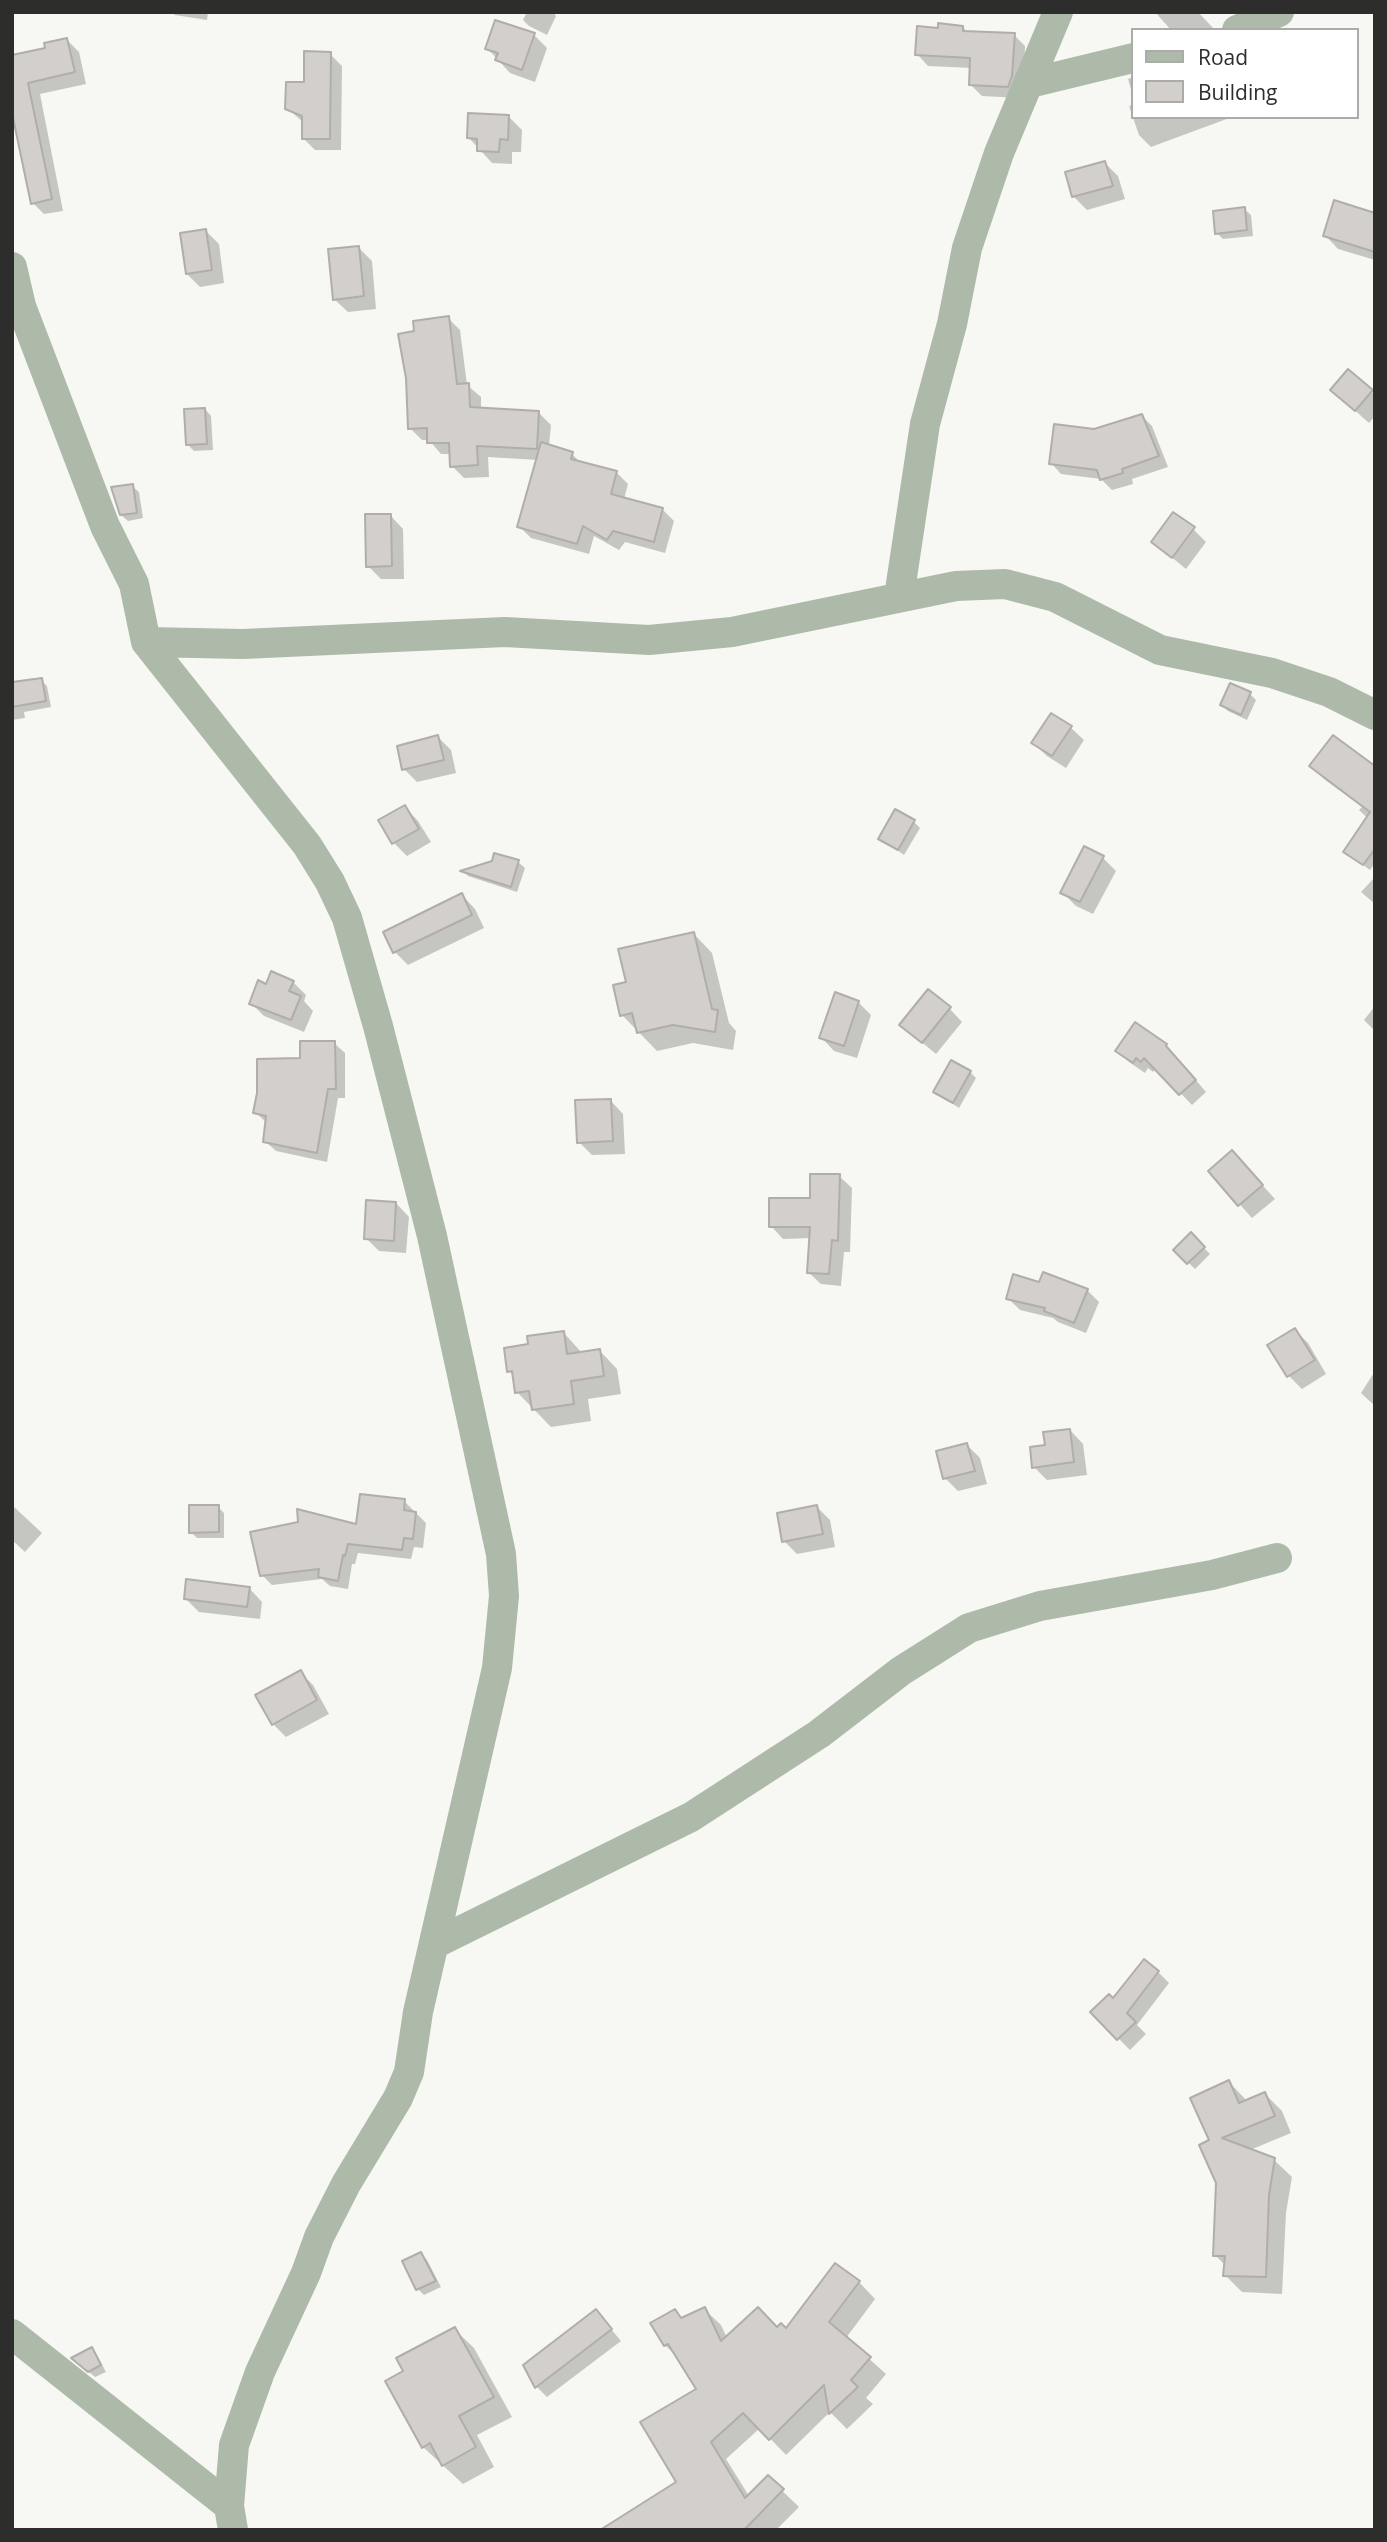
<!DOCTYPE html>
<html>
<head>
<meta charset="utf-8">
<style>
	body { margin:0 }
	#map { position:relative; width:1387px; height:2542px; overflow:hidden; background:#f7f7f3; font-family:"Open Sans",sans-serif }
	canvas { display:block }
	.frame { position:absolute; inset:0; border:14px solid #2d2d2b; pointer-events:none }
	.legend { position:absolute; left:1131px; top:28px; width:228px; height:91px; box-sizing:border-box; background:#fff; border:2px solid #ababaa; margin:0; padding:9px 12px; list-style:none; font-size:21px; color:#2d2d2b }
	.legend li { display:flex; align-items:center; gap:14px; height:35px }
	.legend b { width:35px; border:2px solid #ababaa }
</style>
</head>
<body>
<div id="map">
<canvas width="1387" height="2542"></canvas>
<div class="frame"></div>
<ul class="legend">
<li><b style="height:9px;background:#adbaa9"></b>Road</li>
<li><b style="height:19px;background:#d2cfcc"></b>Building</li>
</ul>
</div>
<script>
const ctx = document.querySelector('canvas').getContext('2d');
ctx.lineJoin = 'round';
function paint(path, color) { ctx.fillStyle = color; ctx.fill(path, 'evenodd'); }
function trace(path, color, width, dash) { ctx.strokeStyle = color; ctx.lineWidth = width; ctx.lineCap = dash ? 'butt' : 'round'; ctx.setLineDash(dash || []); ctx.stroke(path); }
paint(new Path2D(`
	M172,12H208L207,20L175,15Z
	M527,12H553L556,16L547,35L529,26L523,20Z
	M1155,12H1198L1213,28L1171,30Z
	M963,27L968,33L1014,35L1025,46L1023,88L1019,98L982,96L971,85L972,68L928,66L917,54L939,29Z
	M534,35L547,48L535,82L510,73L487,48Z
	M67,40L79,52L86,84L40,94L63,211L44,214L33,203L12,57L47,49Z
	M330,54L342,66L341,150H315L303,138L304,123L287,108Z
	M1133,77V96L1128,79Z
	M1133,105V117H1232L1151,147L1139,135L1129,106Z
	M508,116L522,130L521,152H512V164L492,163L469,138Z
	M1105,163L1118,176L1125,199L1087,210L1074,197Z
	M1244,209L1251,215L1253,236L1223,239L1217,233Z
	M1375,215V260L1338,249L1325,235Z
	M206,231L219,244L224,283L200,287L187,274Z
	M358,247L372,261L376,309L348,312L334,299Z
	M448,318L460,330L467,385L481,397V409L539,413L551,425L549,446L572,454L582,464L616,472L628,484L624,499L662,509L674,521L665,553L625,542L619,550L594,536L589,554L531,538L519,526L538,460L488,457L489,477L464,478L452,466L451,454H441L429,440H422L410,428L416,333Z
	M1348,372L1375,395V416L1369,423L1332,390Z
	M205,409L211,416L213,450L194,451L188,445Z
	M1142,416L1152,426L1168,467L1132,479L1133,484L1112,490L1101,479L1061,474L1051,463L1094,431Z
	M132,486L139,492L143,518L128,521L121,515Z
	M390,515L403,529L404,579H381L368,566Z
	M1193,529L1206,542L1186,569L1153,542Z
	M41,680L47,686L51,707L24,712L25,718L12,720V684Z
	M1250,694L1256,700L1247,720L1228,711L1222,705Z
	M1070,727L1084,740L1066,768L1047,756L1033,743Z
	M438,737L451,750L456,773L417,782L404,769Z
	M1312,766L1375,768V825L1359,810L1362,807L1324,779Z
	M405,807L418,821L431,842L407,856L394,843Z
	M914,822L920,828L904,855L880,838Z
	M1375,839V863L1370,870L1345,852Z
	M1103,858L1116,871L1093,914L1076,906L1063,893Z
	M518,862L525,868L517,892L468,876L464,872Z
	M1373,879L1375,881V904L1361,892Z
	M462,895L475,909L484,928L408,965L395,952Z
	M693,933L712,953L729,1023L736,1031L733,1050L693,1043L657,1051L622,1015L628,984Z
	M293,982L306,995L304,1001L313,1011L304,1032L264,1016L251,1003L267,986Z
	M858,1002L871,1015L857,1058L834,1051L821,1037Z
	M1375,1006V1031L1364,1020Z
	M949,1008L962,1022L936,1054L901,1025Z
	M334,1043L345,1053V1098H338L327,1162L276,1151L265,1141L267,1123L255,1112L302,1060Z
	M1166,1045L1206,1092L1192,1105L1156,1068L1153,1072L1148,1068L1145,1073L1129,1062L1117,1051Z
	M970,1072L976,1078L959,1108L935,1092Z
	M610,1100L623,1114L625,1154L592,1155L579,1142Z
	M1245,1166L1275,1199L1252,1218L1210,1171Z
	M839,1176L852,1188L850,1252H844L841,1286L821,1284L808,1272L811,1238L783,1239L771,1226L811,1199Z
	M396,1203L409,1217L406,1253L379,1251L366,1238Z
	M1191,1235L1210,1254L1195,1269L1175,1250Z
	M1040,1284L1087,1290L1099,1302L1086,1333L1058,1322L1053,1318L1020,1310L1008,1298Z
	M1295,1330L1308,1343L1326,1374L1302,1389L1289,1376Z
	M564,1333L582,1353L600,1351L617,1369L621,1394L588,1399L591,1421L551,1427L517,1392L515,1378L509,1371L530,1346Z
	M1375,1371V1406L1361,1393Z
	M1070,1430L1083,1444L1087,1475L1047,1480L1034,1467L1047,1446Z
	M967,1445L980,1458L987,1484L958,1491L945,1478Z
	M404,1501L426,1523L423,1548L414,1547L411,1559L358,1553L355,1564H352L348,1589L330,1586L322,1579L272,1585L262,1575Z
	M12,1505L42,1533L25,1552L12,1540Z
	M218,1507L224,1513V1538H197L191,1532Z
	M817,1507L830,1520L835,1547L797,1554L784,1541Z
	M249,1588L262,1602L260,1619L199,1612L186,1599Z
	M300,1672L313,1685L329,1714L286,1737L273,1724Z
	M1158,1972L1169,1983L1137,2025L1146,2034L1130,2050L1092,2012Z
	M1229,2082L1247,2101L1265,2094L1282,2111L1291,2133L1250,2150L1274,2160L1292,2177L1286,2213L1282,2294L1242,2292L1225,2275L1226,2266L1215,2255L1218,2183L1211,2141Z
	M421,2254L427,2260L441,2287L424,2295L418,2289L404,2262Z
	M859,2282L875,2299L846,2338L886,2374L866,2398L873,2404L847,2429L830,2412L786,2455L760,2428L726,2459L749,2496L768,2477L799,2507L776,2530H607L678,2482L698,2390L679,2359L665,2345L675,2311L683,2319L704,2309L721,2325L727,2338L777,2329L786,2331Z
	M596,2311L621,2341L547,2397L537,2387Z
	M454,2329L474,2348L512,2417L477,2435L494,2467L463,2484L423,2447L405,2372Z
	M91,2349L97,2355L106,2372L95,2377L79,2364Z`), '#0003');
const building = new Path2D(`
	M495,20L535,33L522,70L495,60L498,53L485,49Z
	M938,23L963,26V31L1015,33L1012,76L1008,87L969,85L970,58L915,55L917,26L938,28Z
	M67,38L75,72L28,83L52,199L31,204L12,113V55L45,48L44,43Z
	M304,51L331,52L330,139H302V116L285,109L286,82H304Z
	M468,113L509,115L508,140L500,139L499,152L477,151V139L467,138Z
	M1105,161L1113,186L1072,197L1065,172Z
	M1334,200L1375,213V252L1323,236Z
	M1245,207L1247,230L1215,234L1213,211Z
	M206,229L212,270L186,274L180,233Z
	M359,246L364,296L333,300L328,249Z
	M449,316L457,384L469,383L470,407L539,411L537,449L477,446L478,465L450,467L449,443H427V428L408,429L406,378L398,334L414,331L413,321Z
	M1348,369L1373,390L1355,411L1330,390Z
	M205,408L207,444L186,445L184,409Z
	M1142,414L1159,456L1122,469L1123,473L1100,480L1097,470L1049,464L1054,424L1094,429Z
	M541,442L573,452L571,459L617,471L611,494L663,508L654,542L613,531L607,540L583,526L577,544L517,527Z
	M133,484L137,513L120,515L111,487Z
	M1173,512L1195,527L1172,558L1151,542Z
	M365,514H391L392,566L366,567Z
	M42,678L46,701L12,707V682Z
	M1230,683L1251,692L1241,715L1220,705Z
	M1051,713L1072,726L1052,756L1031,743Z
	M438,735L444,760L402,770L397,746Z
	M1333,735L1375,766V849L1363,865L1343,852L1370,812L1309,766Z
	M405,805L419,829L392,844L378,820Z
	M895,809L915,820L898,850L878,839Z
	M1084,846L1104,856L1080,902L1060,893Z
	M494,853L519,860L511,887L460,871L492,861Z
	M462,893L472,915L393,953L383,932Z
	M694,932L712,1009L718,1010L715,1032L673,1025L637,1033L632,1013L620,1016L613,985L626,982L618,949Z
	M271,971L294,981L289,991L301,996L291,1020L249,1004L258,980L266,984Z
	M928,989L951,1007L922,1043L899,1025Z
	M835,992L859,1001L844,1046L819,1038Z
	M1135,1022L1167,1044L1166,1046L1196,1080L1179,1095L1144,1058L1141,1062L1136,1058L1133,1063L1115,1051Z
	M300,1041H335L336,1089H328L317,1153L263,1142L266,1116L253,1113L257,1093V1059L300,1058Z
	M951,1060L971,1071L953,1103L933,1092Z
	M611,1099L613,1141L577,1143L575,1100Z
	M1232,1150L1263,1185L1238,1206L1208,1171Z
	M810,1174H840L838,1241L832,1240L829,1274L807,1273L810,1227H769V1198H810Z
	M366,1200L396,1202L394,1241L364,1239Z
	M1191,1232L1205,1247L1187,1264L1173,1250Z
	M1043,1272L1088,1289L1074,1323L1044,1311L1045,1308L1006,1299L1013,1274L1039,1282Z
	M1295,1328L1315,1360L1287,1377L1267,1345Z
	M564,1331L567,1354L600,1349L604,1376L571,1381L574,1404L532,1410L529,1391L515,1393L512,1371L507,1372L504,1348L528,1344L527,1336Z
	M1070,1429L1074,1462L1032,1468L1030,1447L1045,1445L1043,1432Z
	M967,1443L975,1471L943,1479L936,1451Z
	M360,1494L405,1499L404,1510L416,1512L413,1539L404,1538L402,1550L348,1544L345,1556L343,1555L338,1581L318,1577L319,1569L260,1576L250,1532L298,1522L297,1509L356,1524Z
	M189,1505H219V1532L189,1533Z
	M817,1505L823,1534L782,1542L777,1513Z
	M186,1579L250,1587L247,1607L184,1599Z
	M301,1670L317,1700L272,1725L255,1695Z
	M1144,1959L1159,1971L1127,2013L1136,2022L1117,2040L1090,2012L1109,1994L1113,1998Z
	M1229,2080L1239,2103L1265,2092L1275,2116L1222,2138L1275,2158L1269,2195L1266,2277L1223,2276L1225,2256H1213L1216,2183L1199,2145L1209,2140L1190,2098Z
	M421,2252L436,2281L416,2290L402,2261Z
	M835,2263L860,2281L829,2322L871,2357L851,2380L858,2387L829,2414L824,2385L769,2440L743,2413L711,2442L745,2498L768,2475L784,2489L744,2530H600L676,2482L640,2422L696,2389L668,2344L664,2346L650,2323L675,2309L681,2318L705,2307L721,2341L758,2307L777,2327L781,2323L786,2328Z
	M596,2309L612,2329L535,2388L523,2365Z
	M455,2327L494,2397L459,2416L476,2447L442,2466L430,2443L422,2448L385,2381L403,2371L396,2358Z
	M92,2347L101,2365L88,2372L71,2358Z`);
paint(building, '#d2cfcc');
trace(building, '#b0adab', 2);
trace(new Path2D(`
	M1237,30L1279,12
	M1030,83L1133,58
	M12,267L21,306L105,526L134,584L146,642L243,644L505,632L649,640L732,632L956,586L1005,584L1055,597L1160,650L1272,673L1329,692L1375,715
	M899,597L925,424L952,324L967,248L999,153L1058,12
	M146,642L307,845L330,882L347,918L378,1026L432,1236L501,1554L504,1596L497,1668L418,2012L409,2072L398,2098L346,2184L319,2237L306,2273L260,2372L234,2445L229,2506L233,2530
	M434,1944L691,1817L819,1734L901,1671L969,1628L1040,1606L1212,1575L1277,1558
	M12,2334L229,2506`), '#adbaa9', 30);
</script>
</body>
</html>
